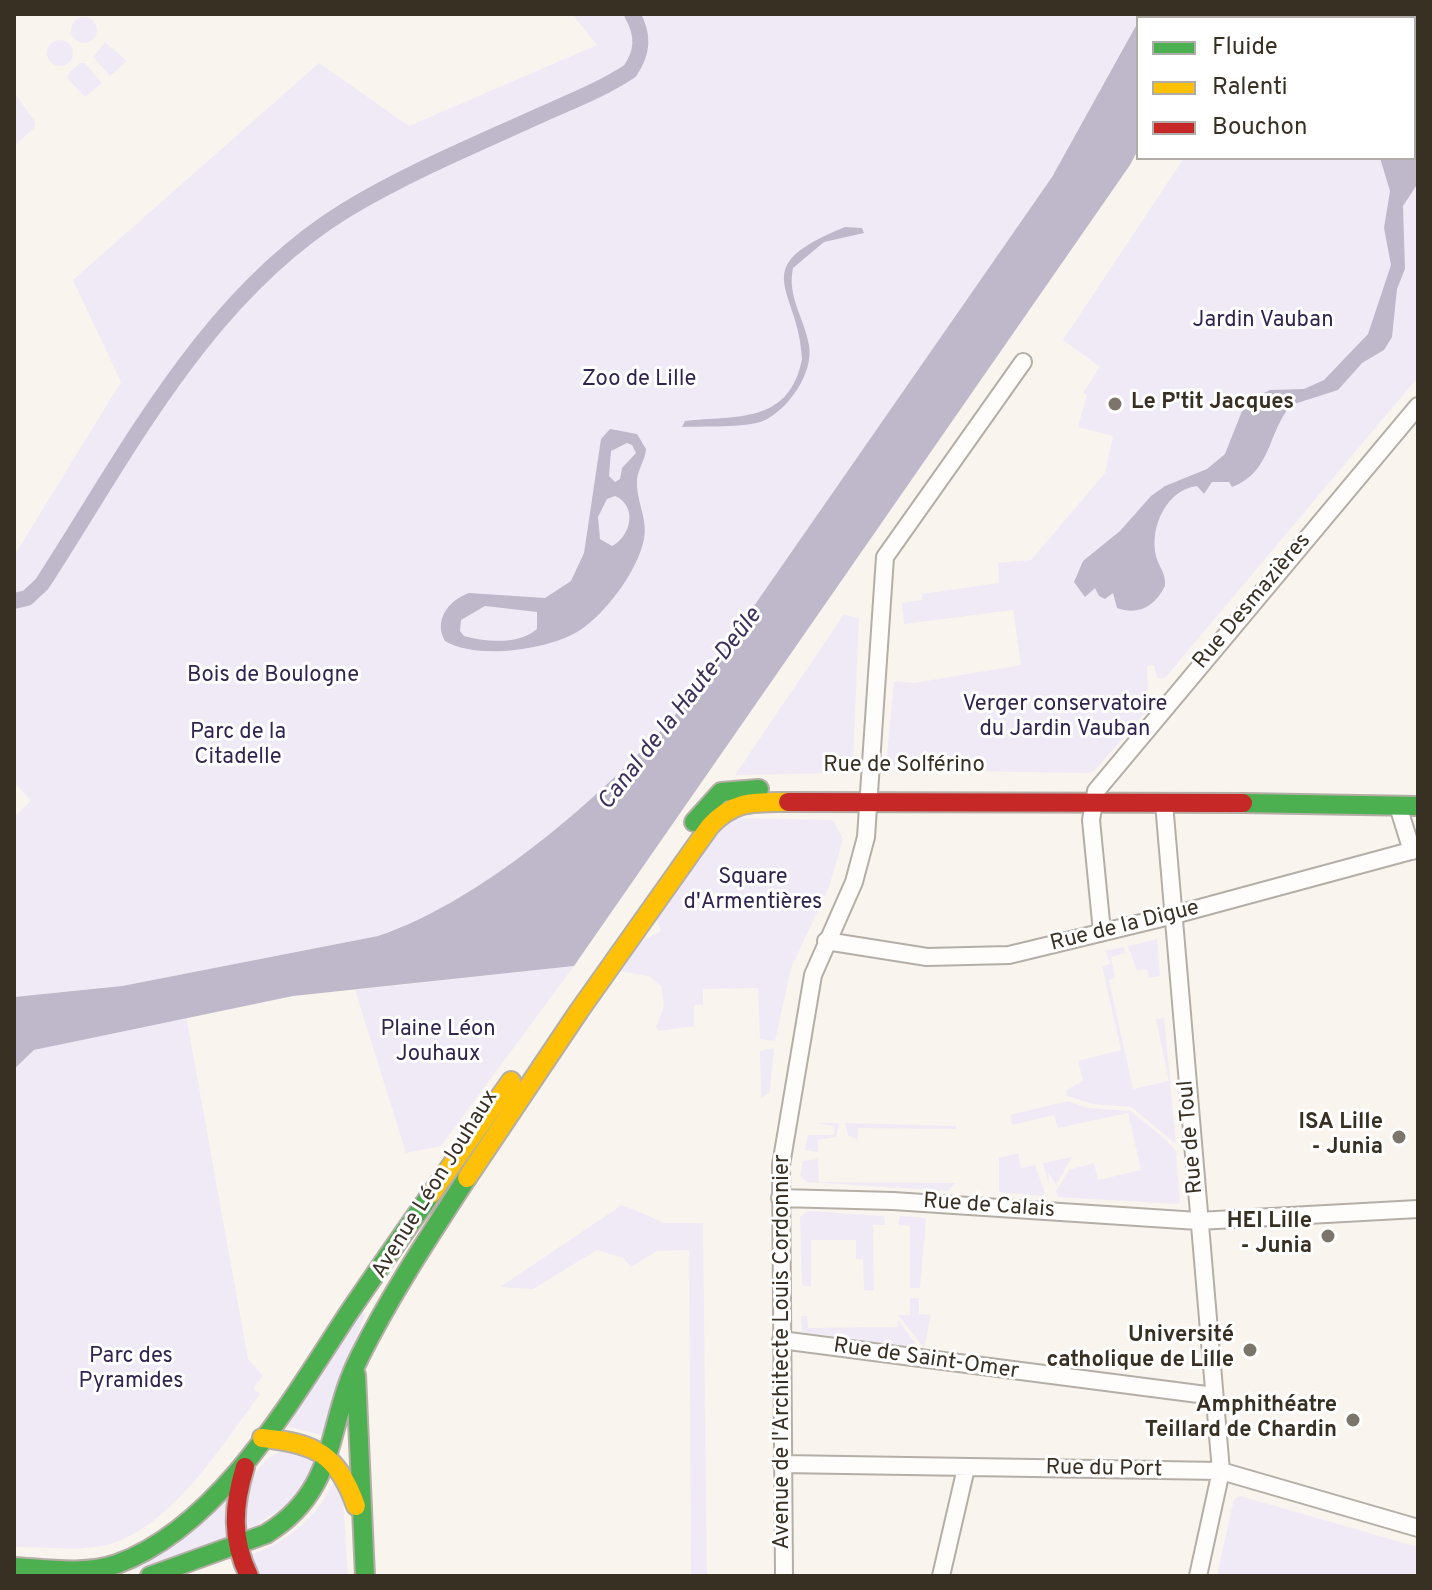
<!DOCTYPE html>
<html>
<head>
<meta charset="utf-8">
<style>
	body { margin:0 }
	#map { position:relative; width:1432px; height:1590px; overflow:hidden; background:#f9f4ee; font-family:Overpass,sans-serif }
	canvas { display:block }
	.frame { position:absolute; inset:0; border:16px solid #393024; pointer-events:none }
	.legend { position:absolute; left:1136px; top:16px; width:280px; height:144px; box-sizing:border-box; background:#fff; border:2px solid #b0aca7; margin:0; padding:10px 14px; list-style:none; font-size:24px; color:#393024 }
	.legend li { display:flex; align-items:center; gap:16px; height:40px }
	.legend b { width:40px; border:2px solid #b0aca7 }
</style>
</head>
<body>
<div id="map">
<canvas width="1432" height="1590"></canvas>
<div class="frame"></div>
<ul class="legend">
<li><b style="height:10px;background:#4caf50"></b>Fluide</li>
<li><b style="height:10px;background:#ffc107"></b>Ralenti</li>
<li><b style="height:10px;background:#c62828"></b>Bouchon</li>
</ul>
</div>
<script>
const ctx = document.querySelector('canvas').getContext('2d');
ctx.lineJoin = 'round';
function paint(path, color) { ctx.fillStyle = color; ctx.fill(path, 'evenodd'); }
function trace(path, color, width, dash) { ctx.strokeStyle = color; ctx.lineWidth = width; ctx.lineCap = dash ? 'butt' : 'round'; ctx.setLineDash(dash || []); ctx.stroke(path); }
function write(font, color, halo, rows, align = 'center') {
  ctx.font = font + ' Overpass,sans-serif'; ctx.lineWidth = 6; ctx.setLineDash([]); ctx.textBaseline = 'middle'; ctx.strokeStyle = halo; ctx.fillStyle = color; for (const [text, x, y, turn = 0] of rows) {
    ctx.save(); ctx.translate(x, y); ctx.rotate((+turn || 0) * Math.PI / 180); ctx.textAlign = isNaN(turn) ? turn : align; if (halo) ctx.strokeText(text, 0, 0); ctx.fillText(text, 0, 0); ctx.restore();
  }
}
paint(new Path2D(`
	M572,14H1142L1052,177L690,698C616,785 487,900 378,936L122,986L14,997V817L31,801L14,782V556L121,382L73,280L319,63L409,126L597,45Z
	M1261,14H1418V377L1165,678H1157L1154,665L1147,666L1149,704L1144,714L1095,770L1089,773L896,770L888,761L887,754L894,681L914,683L1021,665L1013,610L904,624L902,603L922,600V594L999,583L998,563L1031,560L1105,473L1113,436L1078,427L1087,395L1083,393L1100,367L1063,340L1184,158H1414V18H1259Z
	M71 30a13 13 0 1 1 26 0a13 13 0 1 1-26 0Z
	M47 53a13 13 0 1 1 26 0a13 13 0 1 1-26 0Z
	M105,42L127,61L110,76L93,57Z
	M80,63H85L102,83L85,97L68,79V74Z
	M14,92L35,122L34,128L14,146Z
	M844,614L859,619L853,764L841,773L735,775Z
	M732,818L833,820L843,839L829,887L791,968L775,1041L760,1039L758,988L703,989V1005H694V1026L659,1031L656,1028L664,1006L661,986L648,976L620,971L642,941L661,931L656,916L715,831Z
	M1157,939L1160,976L1149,978L1147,969L1137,971L1128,946Z
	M1124,947L1125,953L1111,957L1115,978L1109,980L1133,1089L1169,1081L1156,1019L1164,1018L1176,1144L1131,1107L1093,1104L1067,1096L1066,1090L1083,1081L1078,1061L1121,1050L1102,966L1110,964L1105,951Z
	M574,966L441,1146L406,1153L355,990Z
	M186,1015L248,1359L263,1376L253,1388L260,1394C223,1444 175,1522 113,1543C82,1553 46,1546 14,1547V1069L34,1050Z
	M774,1048L770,1092L761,1098L760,1051Z
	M1068,1101L1088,1108L1131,1111L1165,1139L1176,1151L1180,1202L1177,1204L1058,1197L1056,1191L1069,1170L1094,1163L1098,1180L1141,1170L1128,1113L1058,1128L1054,1115L1012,1125L1010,1115Z
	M814,1123H839L836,1137L818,1140V1152L805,1150L808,1135H834V1126Z
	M845,1123L956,1126V1129L858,1128V1140L848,1135Z
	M1018,1153L1021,1168L1035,1165L1045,1193L1041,1196L999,1192V1158Z
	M1072,1157L1056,1185L1048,1172L1049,1186L1043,1163Z
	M818,1159L819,1182L955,1183L948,1191L807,1182L800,1176L803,1161Z
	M622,1205L665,1223H703L707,1576H691L689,1250L657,1251L631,1267L623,1258L597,1250L533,1289L500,1287Z
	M808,1211L884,1216L885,1225H873L874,1291L864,1290L863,1259H856V1240H811V1287L802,1285L800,1217Z
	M900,1216L926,1218L920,1288H910V1226L898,1225Z
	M910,1298H919V1314L931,1315L924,1348L898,1315H910Z
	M361,1312L365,1315L322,1435L289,1427L286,1424Z
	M801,1316H807L808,1328L898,1327V1320L919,1348L807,1333L802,1331Z
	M280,1451L317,1458L297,1498L244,1533C241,1502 251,1465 280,1451Z
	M335,1480L343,1498L348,1576H261L250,1555C292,1539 315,1519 335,1480Z
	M226,1489L225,1539L131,1571V1570Z
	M1240,1496L1418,1547V1576H1217L1234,1499Z`), '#f0eaf7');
paint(new Path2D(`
	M1138,22V150L1130,165L574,966L293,996L34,1050L14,1069V997L122,986L378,936C487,900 616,785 690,698L1052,177Z
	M1414,121L1418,123V183L1403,206L1405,269L1397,289L1392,337L1384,350L1362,363L1338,390L1291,405C1267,433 1272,472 1232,487L1229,482H1212L1204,494L1197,486C1168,489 1149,526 1156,556C1159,568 1166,572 1165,586C1155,606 1139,616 1117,608L1113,593L1105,599L1099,596L1095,588L1085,597L1074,582L1083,561L1120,531L1151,496L1165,486L1207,469L1225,454L1242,411L1250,400L1270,390L1304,389L1324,380L1368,334L1391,265L1384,228L1390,191L1380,158H1414Z
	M845,227L862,228L864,233L824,242L793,268C787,297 804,317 809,345C814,373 788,410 763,421C746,428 702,426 682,427L685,421C736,415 789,425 802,359C799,287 743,268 845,227Z
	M610,429L637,434L646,449C645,462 636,471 637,484C637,502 648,520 644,539C638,571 604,616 577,632C546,650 477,660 445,641C433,620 449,600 469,593L545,598L571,581L584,553L601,439ZM627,443L632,445L636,453L622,468L620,479L615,482L609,476L611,451ZM615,496C638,506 631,536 612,546L600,539L598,517L607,499ZM485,606L537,612V629C519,645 486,642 464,636L460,631L461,620Z`), '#bfb8cb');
trace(new Path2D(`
	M14,601L27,598L42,584C129,450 206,296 346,210C409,172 477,144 543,114C572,101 603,89 630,71C643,52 644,35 632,14`), '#bfb8cb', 16);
const street = new Path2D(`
	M1164,803L1221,1471L1198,1576
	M1398,806L1412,851
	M1102,932L1091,820L1096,791L1418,406
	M826,941L927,957L1009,955L1174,915L1418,849
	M780,1198L893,1201L1198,1221L1418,1209
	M781,1340L1214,1396
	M782,1464L1221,1471L1418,1528
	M784,1576L781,1165L813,975L854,882L866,837L885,557L1023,362
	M941,1576L966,1468`);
const fast = new Path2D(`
	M1243,803L1418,806
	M694,822L721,792L759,789
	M356,1375L365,1576
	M14,1567C47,1569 85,1575 117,1564C219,1527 291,1401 348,1314C375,1274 403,1234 431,1194
	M150,1576L266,1534C340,1489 325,1425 360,1356C391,1294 430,1235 467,1178`);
const slow = new Path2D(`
	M467,1178L579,1011L710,826C734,800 754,802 788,802
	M431,1194L511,1081
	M262,1438C315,1443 338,1454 356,1506`);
const jam = new Path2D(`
	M788,802L1243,803
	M245,1467C233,1506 231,1539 249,1576`);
trace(street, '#b4aea6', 20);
trace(fast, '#b4aea6', 22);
trace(slow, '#b4aea6', 22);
trace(jam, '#b4aea6', 22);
trace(street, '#fefdfc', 16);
trace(fast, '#4caf50', 18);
trace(slow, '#ffc107', 18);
trace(jam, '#c62828', 18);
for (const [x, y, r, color] of [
	[1115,404,8,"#7c756b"],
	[1399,1137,8,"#7c756b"],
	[1328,1236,8,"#7c756b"],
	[1250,1350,8,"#7c756b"],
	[1353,1420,8,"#7c756b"]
]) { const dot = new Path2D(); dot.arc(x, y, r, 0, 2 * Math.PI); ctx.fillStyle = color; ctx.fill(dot); trace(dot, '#fff', 3); }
write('22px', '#32244e', '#fff', [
	["Jardin Vauban",1263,322],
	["Zoo de Lille",639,381],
	["Bois de Boulogne",273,677],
	["Verger conservatoire",1065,706],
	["du Jardin Vauban",1065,731],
	["Parc de la",238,734],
	["Citadelle",238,759],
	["Square",753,879],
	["d'Armentières",753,904],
	["Plaine Léon",438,1031],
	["Jouhaux",438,1056],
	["Parc des",131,1358],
	["Pyramides",131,1383]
]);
write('bold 22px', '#393024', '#fff', [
	["Le P'tit Jacques",1131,404,"left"],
	["ISA Lille",1383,1124],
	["- Junia",1383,1149],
	["HEI Lille",1312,1223],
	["- Junia",1312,1248],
	["Université",1234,1337],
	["catholique de Lille",1234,1362],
	["Amphithéatre",1337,1407],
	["Teillard de Chardin",1337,1432]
], 'right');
write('22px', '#393024', '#fff', [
	["Rue Desmazières",1253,602,-50],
	["Rue de Solférino",904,767],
	["Rue de la Digue",1125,927,-14],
	["Rue de Toul",1192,1137,-95],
	["Avenue Léon Jouhaux",436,1185,-58],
	["Rue de Calais",989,1207,4],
	["Avenue de l'Architecte Louis Cordonnier",784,1352,-90],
	["Rue de Saint-Omer",926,1360,8],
	["Rue du Port",1104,1470,1]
]);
write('italic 24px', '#3d2f5a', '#fff', [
	["Canal de la Haute-Deûle",681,710,-52]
]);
</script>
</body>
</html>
